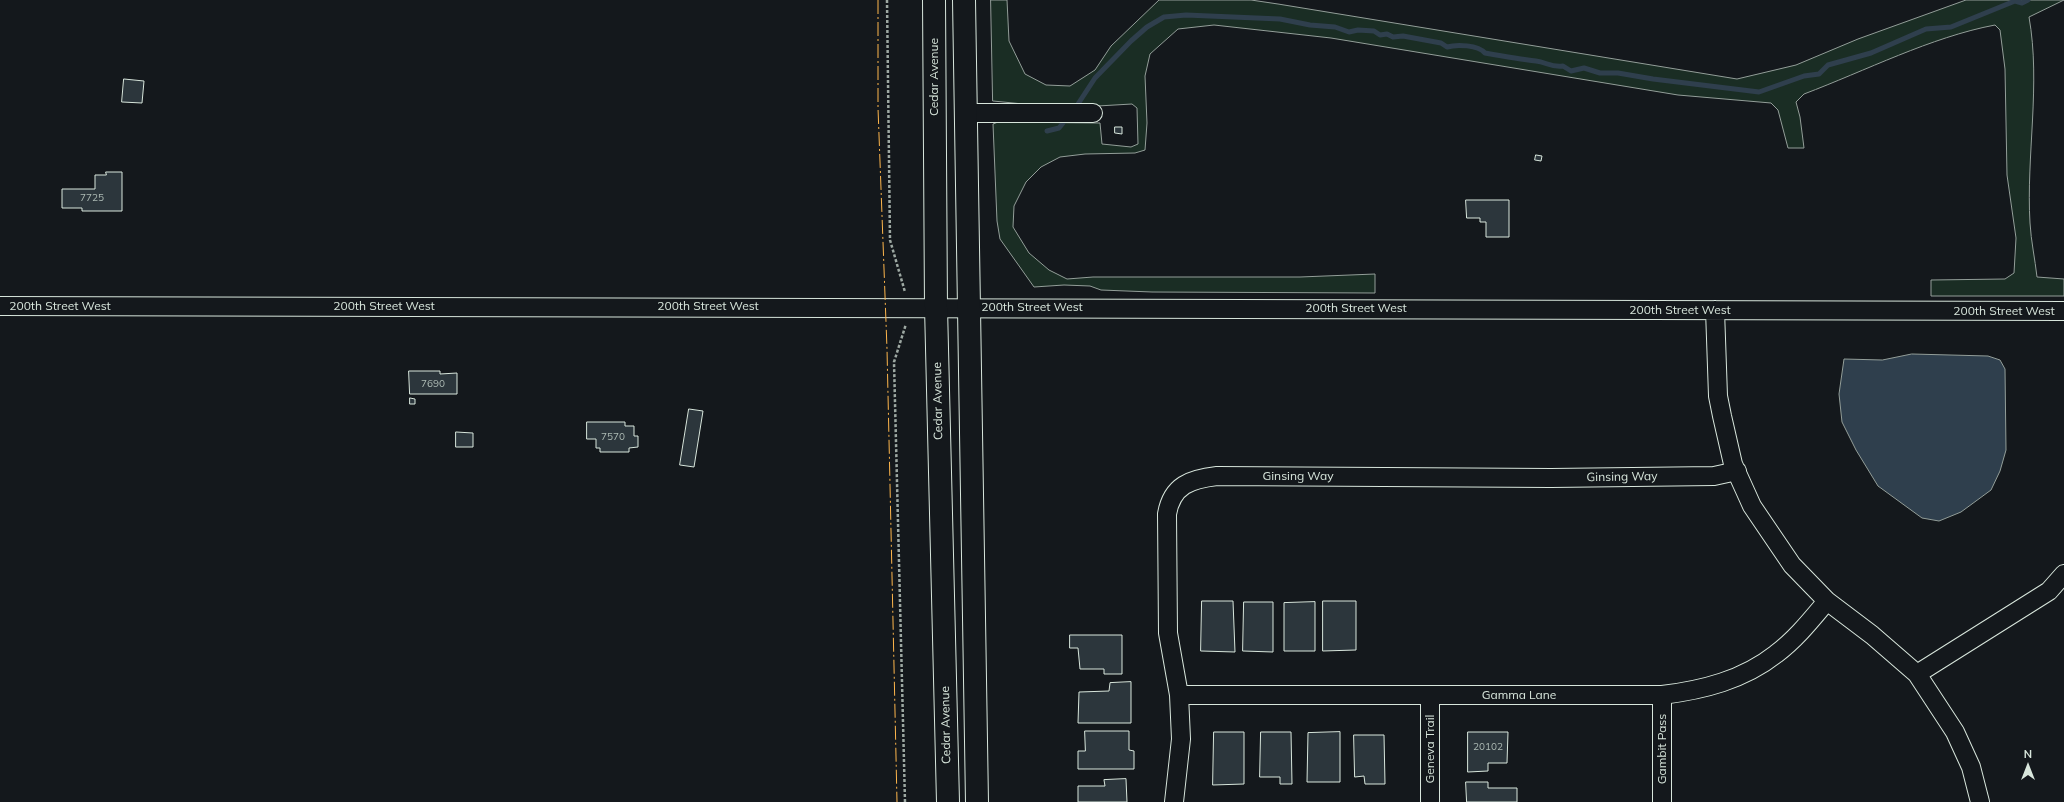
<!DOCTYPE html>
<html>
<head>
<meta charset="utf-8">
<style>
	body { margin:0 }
	#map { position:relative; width:2064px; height:802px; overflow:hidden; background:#14181c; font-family:Mulish,sans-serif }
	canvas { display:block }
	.north { position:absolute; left:2008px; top:746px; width:40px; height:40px; -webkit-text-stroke:3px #14181c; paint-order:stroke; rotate:0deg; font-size:11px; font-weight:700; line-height:16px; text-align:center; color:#d8e6dc }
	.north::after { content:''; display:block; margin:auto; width:14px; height:18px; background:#d8e6dc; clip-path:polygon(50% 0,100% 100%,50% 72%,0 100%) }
</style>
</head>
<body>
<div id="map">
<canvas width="2064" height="802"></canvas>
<div class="north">N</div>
</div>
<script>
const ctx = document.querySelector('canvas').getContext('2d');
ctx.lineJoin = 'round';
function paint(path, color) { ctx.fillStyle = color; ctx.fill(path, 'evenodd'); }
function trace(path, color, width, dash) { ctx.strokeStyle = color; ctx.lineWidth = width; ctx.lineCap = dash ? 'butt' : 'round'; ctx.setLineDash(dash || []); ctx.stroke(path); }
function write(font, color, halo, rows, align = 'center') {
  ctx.font = font + ' Mulish,sans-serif'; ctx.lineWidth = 3; ctx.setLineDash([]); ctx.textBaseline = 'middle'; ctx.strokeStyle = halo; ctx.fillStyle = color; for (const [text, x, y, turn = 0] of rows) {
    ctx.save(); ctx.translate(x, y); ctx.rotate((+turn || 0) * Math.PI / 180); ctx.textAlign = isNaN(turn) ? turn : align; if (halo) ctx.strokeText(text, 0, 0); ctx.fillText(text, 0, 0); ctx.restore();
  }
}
const green = new Path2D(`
	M991,0H1007L1009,41L1025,74L1046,85L1070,86L1095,70L1111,46L1159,0H1251L1278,4L1737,79L1796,65L1858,39L1966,0H2064L2029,17C2041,84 2026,156 2030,223C2031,241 2035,259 2037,277L2064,279V296H1931V280L2005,279L2014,273L2016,238L2007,175L2005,69L2000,30L1995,25C1931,37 1865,71 1804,94L1796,102L1800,117L1804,148H1788L1778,110L1771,103L1678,95L1331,38L1214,25L1178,29L1150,54L1145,76L1147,123L1145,150L1135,153L1085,154L1060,157L1041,167L1026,182L1014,206L1013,227L1029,253L1049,270L1067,279L1093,277H1300L1375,274V293L1152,292L1101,290L1090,286L1064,285L1034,287L1000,239L997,221L993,124L998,122L1100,123L1102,144L1131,147L1138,144L1137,108L1132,104L1063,108L993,101Z`);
paint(green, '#1a2d24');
trace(green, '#939e99', 1);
const water = new Path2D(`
	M1912,354L1988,356L2000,360L2005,369L2006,450L2000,471L1991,490L1961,512L1939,521L1922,518L1878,486L1856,450L1842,422L1839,394L1844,359L1882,360Z`);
paint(water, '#2f3f4d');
trace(water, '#939e99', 1);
trace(new Path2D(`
	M1078,104L1095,78L1131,41L1147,27L1164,17L1186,15L1280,19L1310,25L1335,27L1349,32L1358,30L1374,31L1380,35L1387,34L1393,37L1403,36L1441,43L1447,47C1457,44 1478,45 1485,53C1502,56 1519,59 1536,61C1546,62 1552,68 1563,66L1571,71L1584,68L1600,73H1618L1653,79L1759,92L1804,76L1819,74L1828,65L1871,53L1926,29L1951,27L2015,1L2022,3L2028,0
	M1047,131L1059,128L1063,123`), '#2f3f4d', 5);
const building = new Path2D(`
	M124,79L144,81L142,103L122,102Z
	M1115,127H1122V134L1115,133Z
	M1536,155L1542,156L1541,161L1535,160Z
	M106,172H122V211H82V208H62V189H95V175H106Z
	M1466,200H1509V237H1486V222H1480V218H1467Z
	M409,371H440V374L457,373V394H410Z
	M410,398L415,399V404H410Z
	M689,409L703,411L694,467L680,465Z
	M587,422H625V426H634V436H638V447L629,448V452H600V448H596V439H587Z
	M456,432L473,433V447H456Z
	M1202,601H1233L1235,652L1201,651Z
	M1323,601H1356V650L1323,651Z
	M1244,602H1273V652L1243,651Z
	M1315,602V651H1284V603Z
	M1070,635H1122V674H1104V669H1080L1078,648H1070Z
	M1131,682V723H1078L1079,692L1109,691L1110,683Z
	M1085,731H1129V750L1134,751V769H1078V751H1085Z
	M1214,732H1244V784L1213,785Z
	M1261,732H1291L1292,784H1280V777H1260Z
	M1340,732V782H1307L1308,733Z
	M1468,732H1508L1507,763H1488V771L1468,772Z
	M1354,735H1384L1385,784H1365L1364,776L1355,777Z
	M1126,779L1127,802H1078V786H1105L1104,780Z
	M1466,782H1488V788H1517V802H1467Z`);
paint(building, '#2c363c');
trace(building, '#d8e6dc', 1);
const minor = new Path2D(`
	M966,113H1093
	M0,306L2064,311
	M1715,310L1718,396L1722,416L1733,464L1752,506L1792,565L1827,601L1872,635L1917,674L1955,732L1971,767L1980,802
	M1917,674L2049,591L2064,574
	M1179,695H1662C1703,690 1743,680 1776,654C1796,639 1811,620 1827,601
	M1430,695V802
	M1174,802L1181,739L1179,695L1168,633L1167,514C1172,485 1191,479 1217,476L1551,478L1714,476L1737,471
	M1662,802V695`);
const major = new Path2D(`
	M934,0L936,307L948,802
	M964,0L977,802`);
trace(minor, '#d8e6dc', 20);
trace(major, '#d8e6dc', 24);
trace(new Path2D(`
	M887,0L890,240L905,292
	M905,802L894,362L906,324`), '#9da8a2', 2.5, [3, 2]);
trace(minor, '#14181c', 18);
trace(major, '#14181c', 22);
trace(new Path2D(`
	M878,0V108L887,349L897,802`), '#ffb74d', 1, [14, 3, 2, 3]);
write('10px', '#adbab4', null, [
	["7725",92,198],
	["7690",433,384],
	["7570",613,437],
	["20102",1488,747]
]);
write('12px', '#d8e6dc', '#14181c', [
	["Cedar Avenue",934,77,-90],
	["200th Street West",60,306],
	["200th Street West",384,306],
	["200th Street West",708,306],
	["200th Street West",1032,307],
	["200th Street West",1356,308],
	["200th Street West",1680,310],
	["200th Street West",2004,311],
	["Cedar Avenue",938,401,-91],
	["Ginsing Way",1298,476],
	["Ginsing Way",1622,477,-1],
	["Gamma Lane",1519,695],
	["Cedar Avenue",946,725,-91],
	["Geneva Trail",1430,749,-90],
	["Gambit Pass",1662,749,-90]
]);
</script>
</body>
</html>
